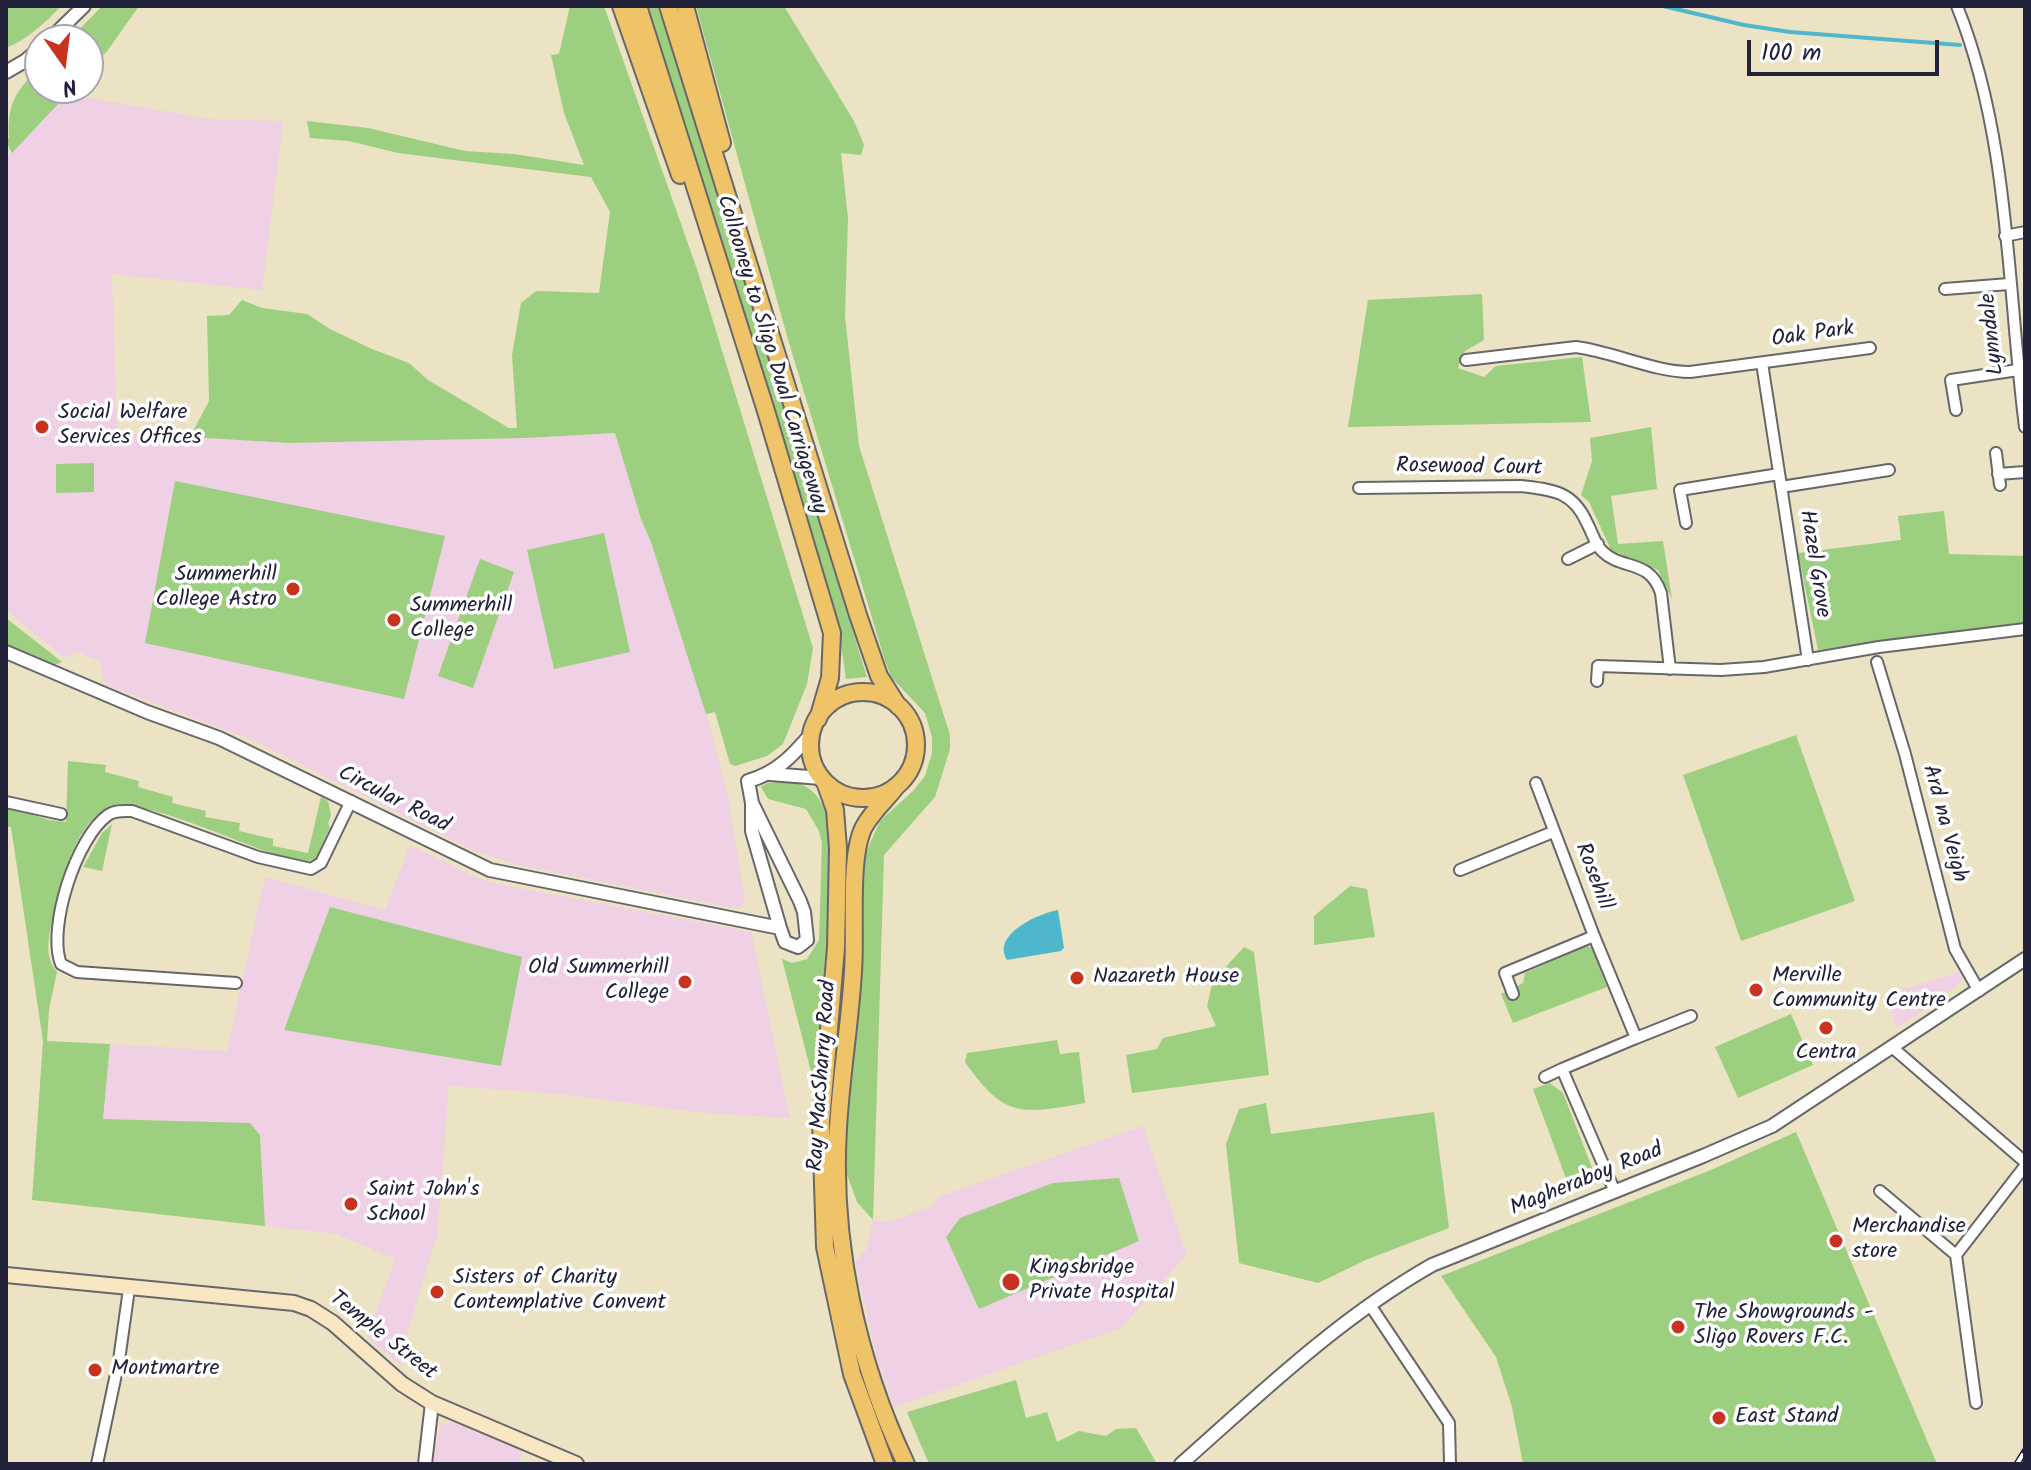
<!DOCTYPE html>
<html>
<head>
<meta charset="utf-8">
<style>
	body { margin:0 }
	#map { position:relative; width:2031px; height:1470px; overflow:hidden; background:#ebe3c3; font-family:Kalam,sans-serif }
	canvas { display:block }
	.frame { position:absolute; inset:0; border:8px solid #22223b; pointer-events:none }
	.north { position:absolute; left:24px; top:24px; width:80px; height:80px; box-sizing:border-box; background:#fff; border:2px solid #a7a7b1; border-radius:50%; rotate:166deg; font-size:22px; font-weight:700; line-height:32px; text-align:center; color:#22223b }
	.north::after { content:''; display:block; margin:auto; width:28px; height:36px; background:#c8321e; clip-path:polygon(50% 0,100% 100%,50% 72%,0 100%) }
	.scale { position:absolute; left:1747px; top:40px; width:192px; height:36px; box-sizing:border-box; border:4px solid #22223b; border-top:0; padding-left:10px; font-size:24px; line-height:28px; white-space:nowrap; color:#22223b; -webkit-text-stroke:6px #fff; paint-order:stroke }
</style>
</head>
<body>
<div id="map">
<canvas width="2031" height="1470"></canvas>
<div class="frame"></div>
<div class="north">N</div>
<div class="scale">100 m</div>
</div>
<script>
const ctx = document.querySelector('canvas').getContext('2d');
ctx.lineJoin = 'round';
function paint(path, color) { ctx.fillStyle = color; ctx.fill(path, 'evenodd'); }
function trace(path, color, width, dash) { ctx.strokeStyle = color; ctx.lineWidth = width; ctx.lineCap = dash ? 'butt' : 'round'; ctx.setLineDash(dash || []); ctx.stroke(path); }
function write(font, color, halo, rows, align = 'center') {
  ctx.font = font + ' Kalam,sans-serif'; ctx.lineWidth = 7; ctx.setLineDash([]); ctx.textBaseline = 'middle'; ctx.strokeStyle = halo; ctx.fillStyle = color; for (const [text, x, y, turn = 0] of rows) {
    ctx.save(); ctx.translate(x, y); ctx.rotate((+turn || 0) * Math.PI / 180); ctx.textAlign = isNaN(turn) ? turn : align; if (halo) ctx.strokeText(text, 0, 0); ctx.fillText(text, 0, 0); ctx.restore();
  }
}
paint(new Path2D(`
	M67,94L208,119L283,121L262,290L112,274L117,433L288,443L526,438L616,433L641,519L651,542L696,676L715,745L728,797L745,902L739,909L519,865L476,852L252,740L106,685L99,661L78,652L64,657L6,611V159Z
	M410,845L471,875L493,883L751,932L790,1118L705,1113L562,1094L449,1086L437,1236L411,1320L401,1366L367,1337L395,1259L336,1234L265,1226L261,1136L250,1124L103,1119L110,1044L227,1051L265,877L385,910Z
	M1960,972L1962,981L1931,1006L1896,1028L1887,994Z
	M1143,1126L1187,1255L1121,1328L894,1407L876,1355L855,1261L866,1250L873,1220L890,1222L934,1205L938,1197Z
	M451,1422L524,1448L519,1464H433L440,1426Z`), '#f0d0e4');
paint(new Path2D(`
	M6,6H61C46,22 27,40 6,48Z
	M102,6H139L108,50L88,72V40H69Z
	M570,6H604L698,272L813,648L807,684L783,744L767,756L735,766L730,764L715,712L706,714L651,542L641,519L615,433L526,438L288,443L190,437L209,401L207,316L229,315L242,300L262,308L307,314L330,329L372,349L409,363L428,380L509,428H517L512,355L521,303L536,291L599,293L610,212L591,177L398,153L349,141L310,138L307,121L368,128L465,151L514,154L584,165L564,113L551,55L559,54Z
	M645,6H657L669,38L867,677L846,679L838,625L808,523Z
	M696,6H784L854,121L864,145L861,155L841,153L848,218L845,316L859,446L950,735V749L935,797L884,855L873,1220L857,1202L844,1166L863,859L880,821L913,791L925,776L932,753V737L925,713L891,677L885,661L787,336Z
	M40,67V88H73L12,153L6,141L9,137C7,103 16,91 40,67Z
	M1482,294L1484,340L1465,351L1458,368L1484,377L1496,366L1582,357L1591,422L1348,427L1368,300Z
	M1651,427L1657,489L1611,496L1618,544L1663,541L1672,599L1658,570L1611,550L1589,502L1581,495L1592,461L1590,438Z
	M94,463V492L56,493V464Z
	M175,481L445,536L404,699L145,643Z
	M1944,511L1949,554L2025,556V622L1818,650L1798,553L1901,540L1898,516Z
	M604,533L630,652L554,669L527,550Z
	M480,559L514,572L473,688L438,676Z
	M6,618L62,662L55,665L6,645Z
	M1796,735L1855,901L1741,941L1683,775Z
	M68,761L106,765L105,772L139,781L138,787L173,797L172,803L206,811L205,817L240,823L239,831L273,839V846L308,853L321,797L328,801L331,815L328,824L330,827L316,858C304,866 289,859 276,855C242,844 141,798 113,806C80,815 61,877 55,908C51,929 41,954 57,972L49,1009L47,1041L110,1044L103,1119L250,1123L260,1135L265,1226L32,1200L43,1041L11,827L6,826V806L49,820L66,822Z
	M789,781C817,786 826,805 830,832L829,951L816,1091L782,959L792,963L807,959L819,940L822,843L819,831L806,809L768,799L761,787L767,783Z
	M112,824L102,871L83,867L102,833Z
	M1350,886L1367,889L1375,937L1314,945V916Z
	M330,907L522,957L501,1066L284,1030Z
	M1587,946L1592,948L1607,987L1513,1023L1501,994L1523,983L1525,973Z
	M1244,947L1254,952L1269,1075L1132,1093L1126,1055L1157,1049L1163,1038L1216,1026L1207,1006L1213,981Z
	M1791,1014L1813,1065L1738,1098L1715,1047Z
	M1057,1040L1060,1054L1079,1052L1085,1103C1021,1114 1005,1119 965,1062L967,1053Z
	M1550,1083L1563,1093L1598,1183L1571,1192L1533,1089Z
	M1266,1103L1271,1134L1434,1112L1449,1228L1368,1259L1318,1283L1239,1263L1226,1144L1239,1109Z
	M1796,1132L1937,1464H1523L1512,1407L1496,1357L1441,1276L1711,1170Z
	M1119,1178L1139,1241L979,1309L946,1237L960,1218L1053,1183Z
	M1016,1380L1026,1418L1047,1412L1057,1442L1079,1431L1106,1436L1116,1429L1136,1428L1156,1462L929,1464L907,1412Z`), '#9ccf7f');
paint(new Path2D(`
	M1058,910L1064,948L1061,951L1007,960C991,935 1037,914 1058,910Z`), '#4eb7cc');
trace(new Path2D(`
	M1663,6L1744,25L1790,32L1960,45`), '#4eb7cc', 4);
const minor = new Path2D(`
	M1957,6C2010,138 2007,287 2025,427
	M2005,236L2025,232
	M1945,289L2009,284
	M1466,360L1576,347C1614,352 1655,372 1690,372L1870,348
	M1762,363L1808,660
	M1956,410L1951,380L2018,370
	M1996,453L2000,485
	M1998,474L2025,472
	M1781,487L1889,470
	M1359,488L1521,486C1553,490 1573,491 1587,523C1592,532 1595,544 1602,551C1622,571 1649,558 1661,593L1670,669
	M1686,523L1680,490L1779,474
	M1568,559L1598,544
	M1877,662L1905,754L1955,949L1979,991
	M1597,681L1598,666L1721,670L1764,667L1879,647L2025,629
	M1536,783L1594,936L1636,1038L1562,1069L1615,1192
	M6,802L61,814
	M1460,870L1553,832
	M236,983L77,972L61,964C47,928 76,838 108,815C115,810 124,811 132,811L258,857L311,869L321,863L351,801
	M1513,994L1505,973L1594,936
	M1636,1038L1691,1016
	M1893,1048L2025,1162
	M1545,1077L1562,1069
	M1880,1191L1956,1255
	M1370,1305L1449,1423L1450,1464
	M1976,1403L1956,1255L2025,1166
	M97,1464L119,1360L129,1289`);
const tertiary = new Path2D(`
	M49,40L84,6
	M6,72L25,61L40,48
	M6,652L147,712L219,738L490,870L780,928L785,942L798,947L807,940L804,912L800,901L752,803
	M770,774L821,778
	M780,928L752,831V803L748,781C777,773 793,755 812,733
	M425,1464L432,1403
	M1181,1464C1261,1393 1339,1318 1432,1265L1703,1156L1772,1126L2025,959`);
const secondary = new Path2D(`
	M6,1275L294,1303L311,1309L333,1323L402,1384L432,1403L576,1464`);
const trunk = new Path2D(`
	M621,6L680,175
	M638,6L766,411L832,633L830,678L818,719
	M668,6L858,615L879,676L898,706
	M685,6L722,143
	M810 745a53 53 0 1 1 106 0a53 53 0 1 1-106 0Z
	M825,782L835,810L838,848L836,948L821,1121L825,1247L852,1374L885,1464
	M895,788C885,801 868,816 862,831C849,863 856,933 853,971C850,1023 841,1075 838,1128C831,1242 857,1361 906,1464`);
trace(minor, '#68666b', 14);
trace(tertiary, '#68666b', 16);
trace(secondary, '#68666b', 18);
trace(trunk, '#68666b', 20);
trace(minor, '#fff', 10);
trace(tertiary, '#fff', 12);
trace(secondary, '#f9e7c3', 14);
trace(trunk, '#efc469', 16);
const rail = new Path2D(`
	M2017,1464L2025,1451`);
trace(rail, '#22223b', 7);
trace(rail, '#fff', 4, [12]);
for (const [x, y, r, color] of [
	[42,427,8,"#c8321e"],
	[293,589,8,"#c8321e"],
	[394,620,8,"#c8321e"],
	[1077,978,8,"#c8321e"],
	[685,982,8,"#c8321e"],
	[1756,990,8,"#c8321e"],
	[1826,1028,8,"#c8321e"],
	[351,1204,8,"#c8321e"],
	[1836,1241,8,"#c8321e"],
	[1011,1282,10,"#c8321e"],
	[437,1292,8,"#c8321e"],
	[1678,1327,8,"#c8321e"],
	[95,1370,8,"#c8321e"],
	[1719,1418,8,"#c8321e"]
]) { const dot = new Path2D(); dot.arc(x, y, r, 0, 2 * Math.PI); ctx.fillStyle = color; ctx.fill(dot); trace(dot, '#fff', 3); }
write('22px', '#22223b', '#fff', [
	["Lynndale",1994,334,-96],
	["Oak Park",1813,336,-8],
	["Collooney to Sligo Dual Carriageway",770,355,73],
	["Rosewood Court",1469,469,1],
	["Hazel Grove",1813,564,81],
	["Circular Road",393,801,27],
	["Ard na Veigh",1943,824,75],
	["Rosehill",1592,877,69],
	["Ray MacSharry Road",824,1076,-86],
	["Magheraboy Road",1587,1181,-22],
	["Temple Street",382,1337,38]
]);
write('22px', '#22223b', '#fff', [
	["Social Welfare",58,414],
	["Services Offices",58,439],
	["Summerhill",277,576,"right"],
	["College Astro",277,601,"right"],
	["Summerhill",410,607],
	["College",410,632],
	["Old Summerhill",669,969,"right"],
	["College",669,994,"right"],
	["Merville",1772,977],
	["Community Centre",1772,1002],
	["Nazareth House",1093,978],
	["Centra",1826,1054,"center"],
	["Saint John's",367,1191],
	["School",367,1216],
	["Merchandise",1852,1228],
	["store",1852,1253],
	["Kingsbridge",1029,1269],
	["Private Hospital",1029,1294],
	["Sisters of Charity",453,1279],
	["Contemplative Convent",453,1304],
	["The Showgrounds -",1694,1314],
	["Sligo Rovers F.C.",1694,1339],
	["Montmartre",111,1370],
	["East Stand",1735,1418]
], 'left');
</script>
</body>
</html>
